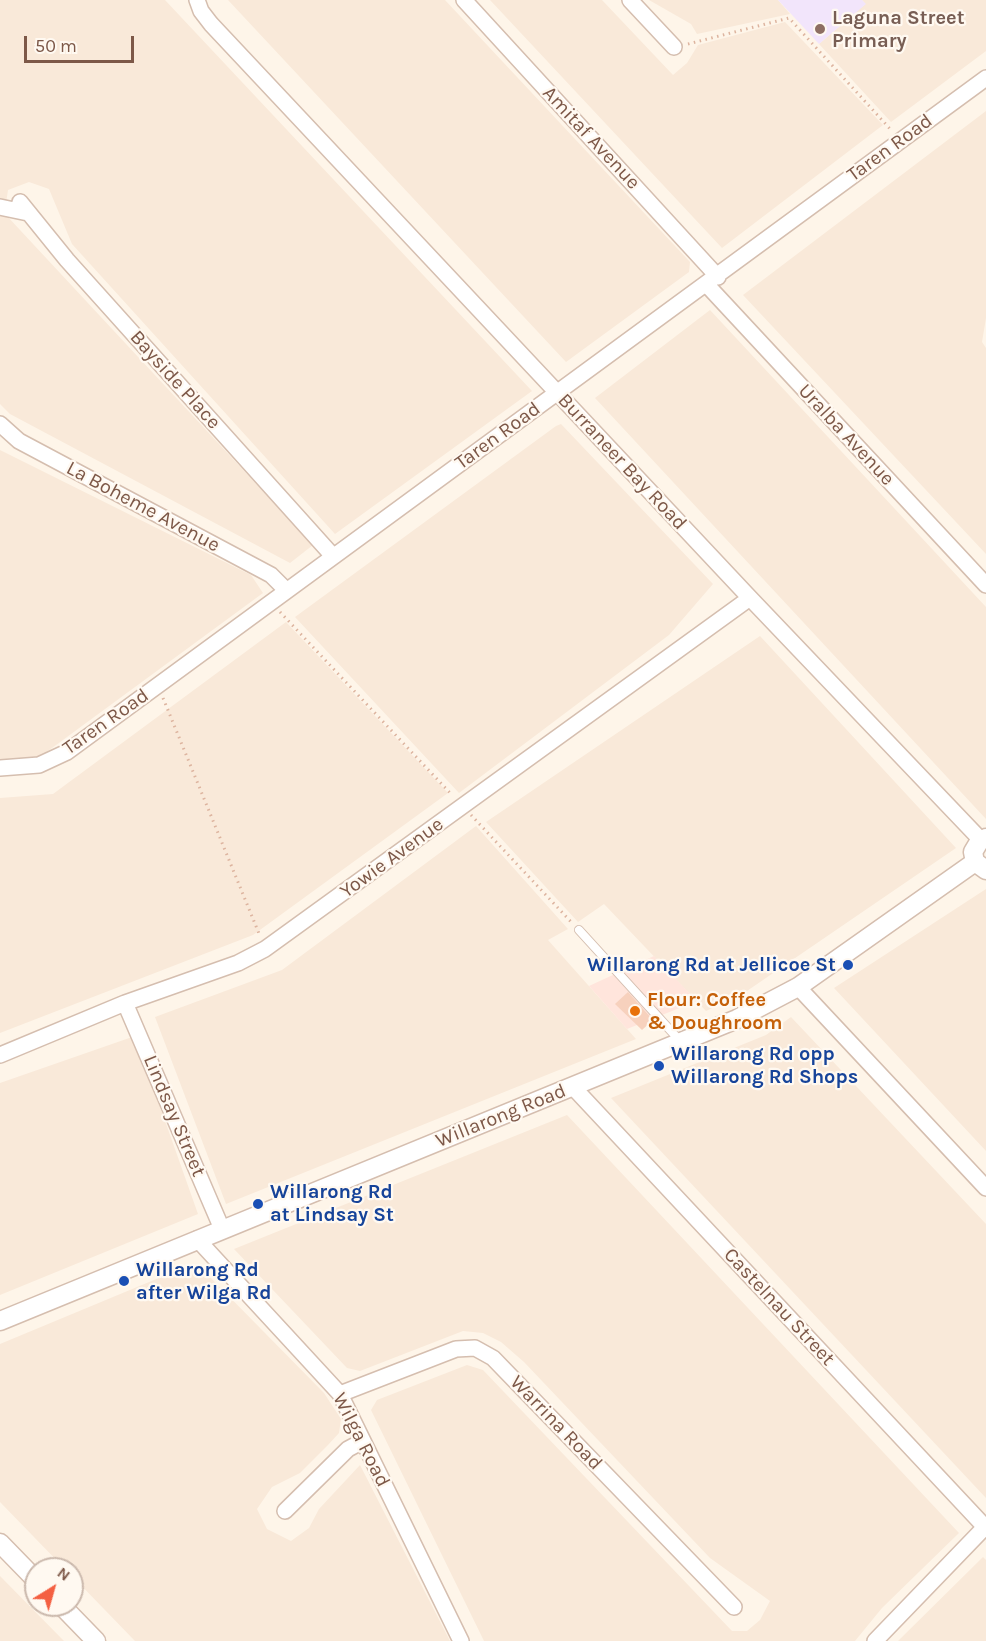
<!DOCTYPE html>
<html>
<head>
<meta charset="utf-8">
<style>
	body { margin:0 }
	#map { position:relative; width:986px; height:1641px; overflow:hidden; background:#fef5e9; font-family:Karla,sans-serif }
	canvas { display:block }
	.north { position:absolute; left:24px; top:1557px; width:60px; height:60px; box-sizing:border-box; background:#fff9f1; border:2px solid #cbb9ad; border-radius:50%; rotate:37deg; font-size:16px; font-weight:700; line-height:24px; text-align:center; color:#7d5848 }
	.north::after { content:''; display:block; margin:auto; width:21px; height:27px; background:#f46042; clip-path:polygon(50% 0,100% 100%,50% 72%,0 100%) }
	.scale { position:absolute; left:24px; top:36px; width:110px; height:27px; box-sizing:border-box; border:3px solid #7d5848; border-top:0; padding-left:8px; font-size:18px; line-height:21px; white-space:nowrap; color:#7d5848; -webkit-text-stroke:4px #fff9f1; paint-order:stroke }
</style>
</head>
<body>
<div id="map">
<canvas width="986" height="1641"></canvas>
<div class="north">N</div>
<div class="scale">50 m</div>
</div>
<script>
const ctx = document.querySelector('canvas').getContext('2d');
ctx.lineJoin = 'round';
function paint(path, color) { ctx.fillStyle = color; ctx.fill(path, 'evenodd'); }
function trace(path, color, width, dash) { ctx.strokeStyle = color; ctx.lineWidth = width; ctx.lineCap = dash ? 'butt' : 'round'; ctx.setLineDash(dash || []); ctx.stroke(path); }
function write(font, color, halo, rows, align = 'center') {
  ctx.font = font + ' Karla,sans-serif'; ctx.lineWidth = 4.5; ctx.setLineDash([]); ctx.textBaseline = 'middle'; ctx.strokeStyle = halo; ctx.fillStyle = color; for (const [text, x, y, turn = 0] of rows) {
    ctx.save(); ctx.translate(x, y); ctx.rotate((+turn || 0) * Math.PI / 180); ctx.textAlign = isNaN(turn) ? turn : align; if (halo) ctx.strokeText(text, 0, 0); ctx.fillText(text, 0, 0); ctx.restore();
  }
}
paint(new Path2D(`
	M0,0H165L532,391L335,534L72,244L49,189L29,182L8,190L6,203L7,216L313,545L290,563L10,414L0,404Z
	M228,0H445L690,262L689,272L566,362Z
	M490,0H602L673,75L687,63L698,45L785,22L883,125L722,248Z
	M649,0H778L790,14L697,34L691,24Z
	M862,0H986V51L891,122L819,44L865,4Z
	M986,111V318L982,342L986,348V554L743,295Z
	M710,310L986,607V819L595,398Z
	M561,424L713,584L669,635L459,793L295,617L556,426Z
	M0,450L251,575L263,593L37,759L0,762Z
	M286,622L448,793L253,935L0,1033V798L53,794Z
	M760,636L956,848L744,993L706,1011L604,904L578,922L486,822Z
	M476,826L568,929L548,940L636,1039L226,1204L155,1017L282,970Z
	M986,889V1151L834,988Z
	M791,1017L986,1224V1498L611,1098L766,1035Z
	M135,1036L198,1214L0,1295V1083Z
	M567,1115L959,1533L882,1608L855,1641H484L371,1410L377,1400L467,1365L483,1370L732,1631H747L760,1620L770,1601L710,1558L524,1362L501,1342L483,1333L463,1331L360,1371L347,1368L234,1249Z
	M190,1265L202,1269L324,1393L341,1419L339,1433L328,1445L300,1473L272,1487L257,1509L267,1529L291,1541L309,1528L319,1509L360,1465L450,1641H135L72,1576V1569H65L0,1502V1344Z
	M983,1557L986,1560V1641H898Z
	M0,1576L64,1641H0Z`), '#f9e9d9');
paint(new Path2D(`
	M654,956L697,1001L627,1029L589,986Z`), '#ffe5dc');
paint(new Path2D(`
	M778,0H862L866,4L819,44Z`), '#f2e5fb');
paint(new Path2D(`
	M628,992L653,1020L642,1030L615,1004Z`), '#f7d1bd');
const service = new Path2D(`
	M579,930L681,1042`);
const minor = new Path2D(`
	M197,0L201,11L211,24L750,598L981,840
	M464,0L718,277
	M630,0L674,47
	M20,202L67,260L332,555
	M0,207L28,213
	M707,285L986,585
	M0,424L19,441L271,575L286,590
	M0,768L39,765L67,752L986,78
	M798,987L986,1188
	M125,1003L222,1229
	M0,1055L125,1003L238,963L265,949L750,598
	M573,1087L986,1528
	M197,1239L340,1394L461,1641
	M340,1394L456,1349L475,1348L493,1358L734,1607
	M285,1511L348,1449L363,1441
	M875,1641L985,1527`);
const tertiary = new Path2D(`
	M986,838L979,842L973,852L975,862L986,870
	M0,1321L737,1019L798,987L975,862
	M0,1543L36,1580
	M61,1605L96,1641`);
trace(service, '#d5beaf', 10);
trace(minor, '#d5beaf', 18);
trace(tertiary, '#d5beaf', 21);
trace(new Path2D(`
	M688,44L789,18L892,131
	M280,612L452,795
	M163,698L260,936
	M471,815L573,924`), '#ddb49f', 3, [1.5, 4.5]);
trace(service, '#fff', 8);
trace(minor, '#fff', 15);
trace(tertiary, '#fff', 18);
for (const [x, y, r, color] of [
	[820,29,6,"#8d6e63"],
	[848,965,6,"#1a4fb4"],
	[635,1011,6,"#e8710a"],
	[659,1066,6,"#1a4fb4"],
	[258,1204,6,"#1a4fb4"],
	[124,1281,6,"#1a4fb4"]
]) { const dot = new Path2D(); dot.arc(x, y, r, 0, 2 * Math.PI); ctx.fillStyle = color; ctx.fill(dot); trace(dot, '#fff9f1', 2); }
write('bold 20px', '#785e54', '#fff9f1', [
	["Laguna Street",832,18],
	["Primary",832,41]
], 'left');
write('20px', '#7d5848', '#fff9f1', [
	["Amitaf Avenue",591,138,47],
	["Taren Road",890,148,-36],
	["Bayside Place",175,380,48],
	["Uralba Avenue",846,435,47],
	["Taren Road",498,436,-36],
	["Burraneer Bay Road",622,462,47],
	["La Boheme Avenue",143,507,28],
	["Taren Road",106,722,-35],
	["Yowie Avenue",392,858,-36],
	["Lindsay Street",174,1116,67],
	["Willarong Road",501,1116,-22],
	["Castelnau Street",779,1307,47],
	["Warrina Road",556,1423,46],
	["Wilga Road",361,1440,63]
]);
write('bold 20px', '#164399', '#fff9f1', [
	["Willarong Rd at Jellicoe St",836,965,"right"],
	["Willarong Rd opp",671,1054],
	["Willarong Rd Shops",671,1077],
	["Willarong Rd",270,1192],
	["at Lindsay St",270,1215],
	["Willarong Rd",136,1270],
	["after Wilga Rd",136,1293]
], 'left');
write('bold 20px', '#c56008', '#fff9f1', [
	["Flour: Coffee",647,1000],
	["& Doughroom",647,1023]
], 'left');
</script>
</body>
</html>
